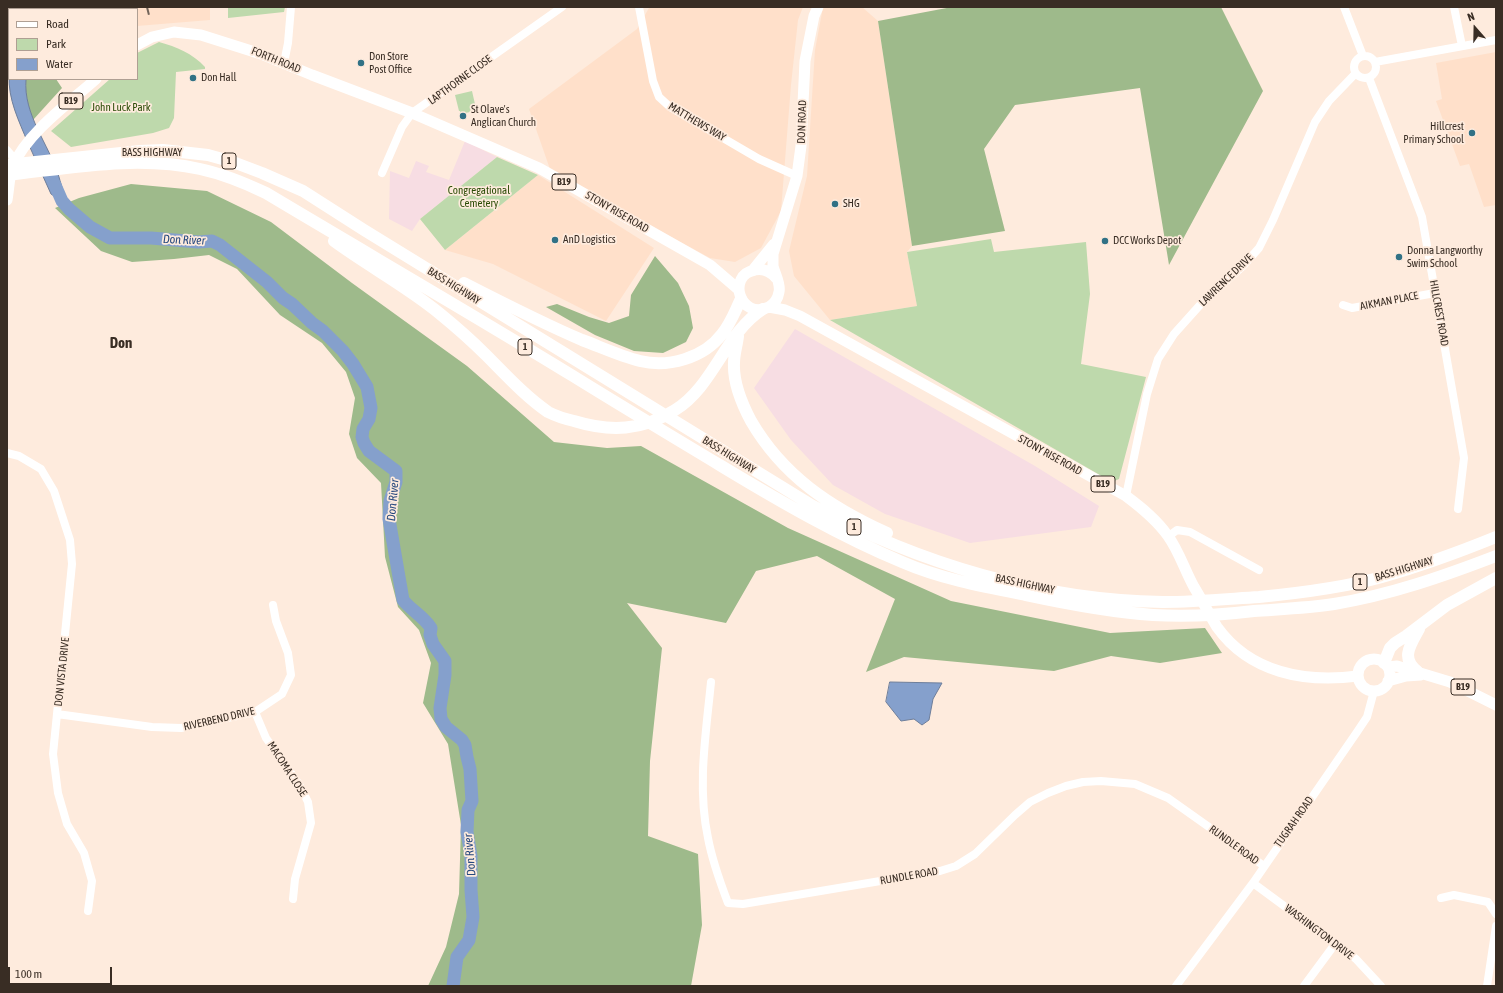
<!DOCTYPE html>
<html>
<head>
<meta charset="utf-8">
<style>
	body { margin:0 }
	#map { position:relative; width:1503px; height:993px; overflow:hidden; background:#feebdd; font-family:"Asap Condensed",sans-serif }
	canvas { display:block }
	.frame { position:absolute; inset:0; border:8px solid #392d24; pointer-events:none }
	.legend { position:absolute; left:8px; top:8px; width:130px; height:72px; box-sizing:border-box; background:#feebdd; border:1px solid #af9f93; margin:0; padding:5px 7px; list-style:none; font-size:12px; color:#392d24 }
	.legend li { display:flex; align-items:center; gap:8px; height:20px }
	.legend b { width:20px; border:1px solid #af9f93 }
	.north { position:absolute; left:1455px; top:8px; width:40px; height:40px; -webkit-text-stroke:3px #feebdd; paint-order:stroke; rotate:340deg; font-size:11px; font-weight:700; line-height:16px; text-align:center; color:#392d24 }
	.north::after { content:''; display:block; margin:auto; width:14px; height:18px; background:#392d24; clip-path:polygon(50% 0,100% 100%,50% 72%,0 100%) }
	.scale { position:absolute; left:8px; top:967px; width:104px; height:18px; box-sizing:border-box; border:2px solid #392d24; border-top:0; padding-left:5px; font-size:12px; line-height:14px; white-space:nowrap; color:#392d24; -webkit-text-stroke:3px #feebdd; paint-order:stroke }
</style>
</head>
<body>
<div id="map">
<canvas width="1503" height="993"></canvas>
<div class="frame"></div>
<ul class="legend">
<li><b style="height:5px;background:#fff"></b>Road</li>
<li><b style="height:11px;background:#bed9ac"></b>Park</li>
<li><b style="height:11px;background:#85a0cc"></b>Water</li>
</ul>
<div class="north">N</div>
<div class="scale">100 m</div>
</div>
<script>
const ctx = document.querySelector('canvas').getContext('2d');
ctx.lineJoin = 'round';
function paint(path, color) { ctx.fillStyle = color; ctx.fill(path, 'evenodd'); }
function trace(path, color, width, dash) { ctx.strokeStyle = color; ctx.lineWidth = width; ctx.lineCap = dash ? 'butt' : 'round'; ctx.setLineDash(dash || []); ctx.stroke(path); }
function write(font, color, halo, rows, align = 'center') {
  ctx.font = font + ' "Asap Condensed",sans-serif'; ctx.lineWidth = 3.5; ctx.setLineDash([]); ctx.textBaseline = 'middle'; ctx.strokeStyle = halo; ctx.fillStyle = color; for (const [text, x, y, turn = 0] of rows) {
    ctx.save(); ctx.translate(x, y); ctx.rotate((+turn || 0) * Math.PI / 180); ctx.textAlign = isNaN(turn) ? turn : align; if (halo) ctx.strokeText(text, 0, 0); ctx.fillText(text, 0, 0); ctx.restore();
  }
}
paint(new Path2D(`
	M129,7H210V20L137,26V9H129Z
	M653,7H803L798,20L791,85L781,211L761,248L735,262L710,258L551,172L529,109L637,29L649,8Z
	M823,7H862L878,21L912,246L907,252L917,306L830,320L794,276L789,251L807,176L815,50Z
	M1496,52V205L1484,207L1469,164L1460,166L1436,101L1442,99L1436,63Z
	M538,175L654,248L606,321L493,264L445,250Z`), '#ffe0ca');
paint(new Path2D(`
	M465,141L497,157L420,219L412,231L389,219L390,171L409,178L416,161L429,166L426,172L449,180Z
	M795,329L1035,466L1099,506L1091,527L970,543L885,514L833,485L791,440L754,388Z`), '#f7dde3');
paint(new Path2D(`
	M228,7H285L284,12L228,18Z
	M159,42C177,47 192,53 205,67V69L176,72L174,118L169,128L153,133L71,147L51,131L110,79H137V53Z
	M472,91L477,113L471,114L470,112L461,114L460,111H459L455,95Z
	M497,157L538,175L445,250L420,219Z
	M991,239L994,252L1086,242L1090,294L1081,364L1146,377L1119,479L1112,482L830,320L917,306L907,252Z`), '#bed9ac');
paint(new Path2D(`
	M952,7H1221L1263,91L1169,265L1140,88L1015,105L984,149L1005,231L912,246L878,21Z
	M26,79H56L62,88L33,120C28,106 24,94 26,79Z
	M131,184L207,191L271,222L352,283L467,366L554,442L607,448L641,446L788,528L951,601L1110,633L1205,628L1222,653L1160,663L1111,656L1054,671L904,657L866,672L895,599L817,556L756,571L726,623L627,603L662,648L650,761L648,836L698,854L702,925L691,986H428L446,947L459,894L461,825L448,744L423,703L431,663L419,630L398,607L385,557L381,483L357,458L349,434L355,398L346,372L322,343L280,315L237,269L209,255L174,259L132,262L101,251L55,208L79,198Z
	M655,256L678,283L689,306L693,328L686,342L663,353L634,351L595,335L546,307L557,304L589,317L609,323L629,316L631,295Z`), '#9eba8b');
const water = new Path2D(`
	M9,75V79H26C23,115 49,144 59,177C62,188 64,190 62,201L51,194C43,177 36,160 28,143C19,121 8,100 9,75Z
	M890,682L942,683L933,699L929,720L922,725L914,719L901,721L886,702Z`);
paint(water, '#85a0cc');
trace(water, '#6e7e9a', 1);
trace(new Path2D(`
	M55,185L62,201L69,209L90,227L110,238H151L198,242L212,241L220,245L267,282L283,298L292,304L312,323L323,331L343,351L353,364L367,387L371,408L369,419L363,429L362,437L364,443L369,451L396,471V482L390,501L389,519L403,600C412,611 423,616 431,628L430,635L433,644L445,661V675L440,708L441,719L446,727L462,740L465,745L467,757L470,769L472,801L468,810L467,832L471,856V890L473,917L469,940L457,957L453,986`), '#85a0cc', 13);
trace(new Path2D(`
	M639,7L653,81L659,97L670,107L759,159L797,176
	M1344,7L1363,56
	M1454,7L1462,46
	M1354 67a11 11 0 1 1 22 0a11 11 0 1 1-22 0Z
	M1375,62L1496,40
	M284,63L288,43L291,7
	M1369,78L1422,217L1464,458L1458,509
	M7,150L13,157L17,159
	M382,173L402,127L412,113L562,7
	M1343,305L1352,308L1435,293
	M7,453L19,456L41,469L54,491L70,540L72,564L53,754L58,793L67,824L84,853L92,881L88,911
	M1126,496L1147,394L1158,359L1174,334L1200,305L1243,266L1259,248L1273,220L1315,122L1329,101L1355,74
	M1169,536L1177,530L1190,532L1259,570
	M711,682C706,733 697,787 708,838C712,860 720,882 728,903L743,904L940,871L956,866L975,854L1015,815L1030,802L1048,793L1066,786L1083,782L1101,781L1135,784L1168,798L1264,866
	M255,712L266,738L299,784L308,802L311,823L295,879L293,899
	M57,714L152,727L181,728L255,712L282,694L291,675L288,653L276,621L273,605
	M1253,883L1356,959L1381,986
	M1441,898L1454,895L1488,902L1496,914
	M1176,986L1253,883L1357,732L1367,717L1374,691
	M1304,986L1335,944
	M1487,986L1496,926`), '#fff', 8);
trace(new Path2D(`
	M137,45L152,37L174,32L201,35L261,54L312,75L412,113L539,168L710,265L738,289
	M7,200C9,189 9,176 13,166C27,133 69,103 96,79
	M753,270L774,244
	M776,278C771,272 764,268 755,270C726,275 740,321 769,307C774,304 778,298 779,292C781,284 775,274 773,266C773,262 773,258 773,254L797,176L801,146L805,61L814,16L818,7
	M769,307L785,310L800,316L1126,496C1142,508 1157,520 1168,536C1179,551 1185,571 1194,587C1202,600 1209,614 1217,627C1250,673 1305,683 1358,676
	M1358 675a16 16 0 1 1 32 0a16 16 0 1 1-32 0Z
	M1388,667L1397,666L1450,682L1496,705
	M1388,681L1406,676L1421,675`), '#fff', 11);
trace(new Path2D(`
	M7,165L140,151L163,150L208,155L233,162L262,173L303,191L364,230L813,506C919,564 1042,600 1163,602C1195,602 1227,599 1259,597C1300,593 1342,588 1382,577C1421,566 1459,552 1496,537
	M7,175C71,168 137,155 200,169C223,174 245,183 266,193C368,254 472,314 573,376C623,407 673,437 723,467C781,502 840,536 902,562C941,579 985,587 1026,595C1068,604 1110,612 1153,615C1186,617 1221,615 1254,611C1281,609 1308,608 1334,604C1390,595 1444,576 1496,556
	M334,241C368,266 406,286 439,313C455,326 471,340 486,355C506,375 525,396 548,412C556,416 565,419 574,421C610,432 642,431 675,410C714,386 725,333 763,309
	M464,283C503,303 542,323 582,340C601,347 620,356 640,361C668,368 704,358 722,334C731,323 735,311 741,299
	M738,336C737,345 734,354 734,363C733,383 742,404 751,421C783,476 830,507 887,533
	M1384,663L1390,648L1395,643L1406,636L1447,605L1496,578
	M1417,671C1400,658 1411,644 1419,629`), '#fff', 12);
trace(new Path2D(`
	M147,7L149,15`), '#72645a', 2, [8, 4]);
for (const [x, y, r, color] of [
	[361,63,4,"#317185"],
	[193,78,4,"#317185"],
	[463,116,4,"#317185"],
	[1472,133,4,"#317185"],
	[835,204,4,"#317185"],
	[555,240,4,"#317185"],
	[1105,241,4,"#317185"],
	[1399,257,4,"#317185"]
]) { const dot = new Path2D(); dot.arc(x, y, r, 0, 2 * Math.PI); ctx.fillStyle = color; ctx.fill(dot); trace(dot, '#feebdd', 1.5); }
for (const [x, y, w] of [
	[71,101,24],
	[229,161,14],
	[564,182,24],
	[525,347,14],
	[1103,484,24],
	[854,527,14],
	[1360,582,14],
	[1463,687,24]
]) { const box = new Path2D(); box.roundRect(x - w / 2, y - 8, w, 16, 3); ctx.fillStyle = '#feebdd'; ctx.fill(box); trace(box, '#392d24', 1); }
write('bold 10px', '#392d24', null, [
	["B19",71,101],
	["1",229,161],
	["B19",564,182],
	["1",525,347],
	["B19",1103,484],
	["1",854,527],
	["1",1360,582],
	["B19",1463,687]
]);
write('11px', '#392d24', '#feebdd', [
	["Don Store",369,57],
	["Post Office",369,70],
	["Don Hall",201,78],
	["St Olave's",471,110],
	["Anglican Church",471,123],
	["Hillcrest",1464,127,"right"],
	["Primary School",1464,140,"right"],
	["SHG",843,204],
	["AnD Logistics",563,240],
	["DCC Works Depot",1113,241],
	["Donna Langworthy",1407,251],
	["Swim School",1407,264]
], 'left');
write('11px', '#392d24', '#feebdd', [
	["FORTH ROAD",276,60,22],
	["LAPTHORNE CLOSE",460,80,-36],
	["MATTHEWS WAY",697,122,31],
	["DON ROAD",802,122,-88],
	["BASS HIGHWAY",152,153],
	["STONY RISE ROAD",617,212,30],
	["LAWRENCE DRIVE",1226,280,-44],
	["BASS HIGHWAY",454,286,32],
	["AIKMAN PLACE",1389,301,-11],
	["HILLCREST ROAD",1439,313,80],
	["BASS HIGHWAY",729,455,32],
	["STONY RISE ROAD",1050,455,29],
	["BASS HIGHWAY",1404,569,-17],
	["BASS HIGHWAY",1025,584,12],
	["DON VISTA DRIVE",62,672,-84],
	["RIVERBEND DRIVE",219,719,-13],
	["MACOMA CLOSE",287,769,57],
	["TUGRAH ROAD",1294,822,-55],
	["RUNDLE ROAD",1234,845,36],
	["RUNDLE ROAD",909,876,-10],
	["WASHINGTON DRIVE",1319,932,37]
]);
write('11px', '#2a4b05', '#feebdd', [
	["John Luck Park",121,108],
	["Congregational",479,191],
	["Cemetery",479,204]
]);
write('italic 12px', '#26487f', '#feebdd', [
	["Don River",184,240,2],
	["Don River",393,500,-85],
	["Don River",470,855,-95]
]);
write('bold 15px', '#392d24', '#feebdd', [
	["Don",121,343]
]);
</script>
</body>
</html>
